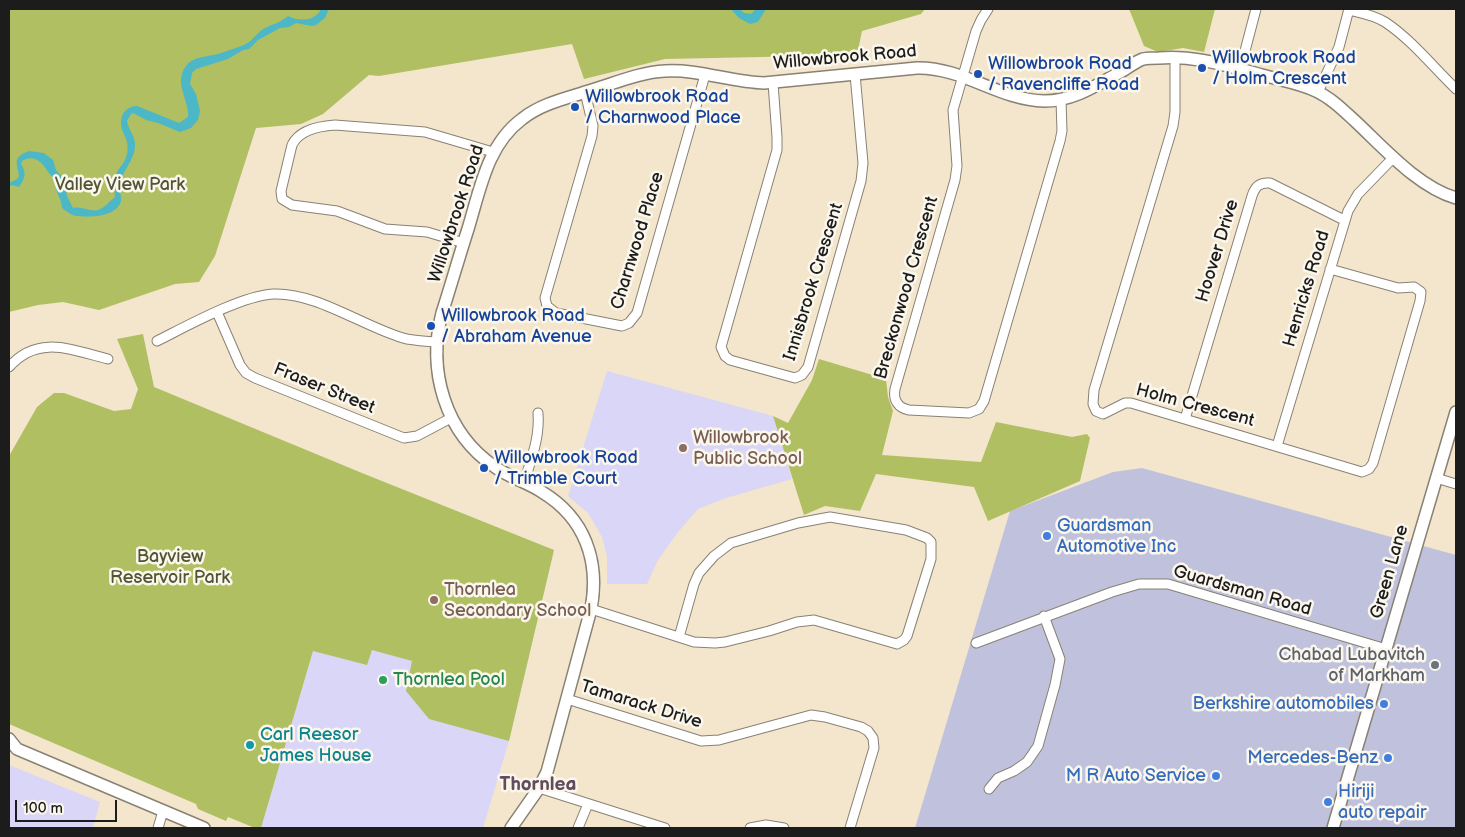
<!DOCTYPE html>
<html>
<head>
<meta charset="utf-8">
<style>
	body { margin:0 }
	#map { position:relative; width:1465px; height:837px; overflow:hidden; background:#f3e6cc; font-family:"Balsamiq Sans",sans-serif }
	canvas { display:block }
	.frame { position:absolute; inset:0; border:10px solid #1c1c1c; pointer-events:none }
	.scale { position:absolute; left:15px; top:800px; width:102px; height:22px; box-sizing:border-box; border:2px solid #1c1c1c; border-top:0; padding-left:6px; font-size:15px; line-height:18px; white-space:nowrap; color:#1c1c1c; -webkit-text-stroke:4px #fbf7ec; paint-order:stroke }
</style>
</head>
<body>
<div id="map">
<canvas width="1465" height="837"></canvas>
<div class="frame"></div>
<div class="scale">100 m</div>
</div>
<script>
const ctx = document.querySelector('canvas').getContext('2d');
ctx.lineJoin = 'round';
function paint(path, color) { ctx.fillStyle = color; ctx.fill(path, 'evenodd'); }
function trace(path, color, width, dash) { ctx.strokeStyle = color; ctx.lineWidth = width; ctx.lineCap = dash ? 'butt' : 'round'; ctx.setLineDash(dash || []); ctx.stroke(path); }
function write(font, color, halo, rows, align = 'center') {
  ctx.font = font + ' "Balsamiq Sans",sans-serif'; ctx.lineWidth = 5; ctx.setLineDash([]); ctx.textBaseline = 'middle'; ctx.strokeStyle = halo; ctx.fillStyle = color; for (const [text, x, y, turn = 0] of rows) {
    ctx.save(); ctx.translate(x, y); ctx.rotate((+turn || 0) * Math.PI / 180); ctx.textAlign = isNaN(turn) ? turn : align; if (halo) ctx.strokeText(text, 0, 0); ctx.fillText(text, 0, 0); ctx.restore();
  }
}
paint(new Path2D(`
	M607,371L773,416L792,479L726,498L698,509L678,532L658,560L647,584H607V557L602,537L588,513L568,496Z
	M554,550L509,741L483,828H261L313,651Z
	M9,765L100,802L93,828H9Z`), '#dad6f7');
paint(new Path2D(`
	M1142,468L1456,555V828H915L1010,511L1113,472Z`), '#c0c2dd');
paint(new Path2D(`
	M9,9H925L921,14L862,31L857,55L665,59L584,79L572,44L379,76L369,75L323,114L301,124L256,128L215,256L199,282L175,284L99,310L63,302L38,305L9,312Z
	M1129,9H1215L1204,52L1183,48L1158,52L1144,46Z
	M143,334L154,387L362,473L554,550L509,741L429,719L406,691L412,661L372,650L367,665L313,651L261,828H255L228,817L226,821L198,809L196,804L9,724V456L37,407L54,393H64L114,411L131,409L138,389L117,339Z
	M819,359L886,379L888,397L893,411L882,455L981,462L996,422L1072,437L1087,434L1090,438L1080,481L988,521L974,487L876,474L860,511L825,506L804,515L773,416L788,423L812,380Z`), '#b0bf61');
paint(new Path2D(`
	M321,9H329L325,18L316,25L312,26L296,23L289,27L280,28L258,40L249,49L243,50L228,59L196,69L192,73L190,84L196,94L200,111L198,120L191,128L180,132L158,123L146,120L133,113L131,114L127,121C128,128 134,135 135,143C136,158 124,169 120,182C118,189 122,195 121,201C116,218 89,217 76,216C71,215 66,211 62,208C62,201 58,196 56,189C56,186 56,184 55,181C54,177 50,175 48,172C42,162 34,154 22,161L21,164C27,173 25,178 19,187L12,185L9,187V183L17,179L19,176C17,161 12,158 29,151L44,153L53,160L56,170L64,179L67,196L73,208C82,206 90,212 98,210C103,209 110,201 115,197C115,190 113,180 116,174C120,166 125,163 127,154C130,139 122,135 121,124C120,113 128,106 137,106L179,123L188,117C190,109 180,89 181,80C184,56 201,58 218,54C227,51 236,48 244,45C252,42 257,32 265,28C275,23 278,24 288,16C299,22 316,21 321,9Z
	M731,9H740L744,13L751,14L756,9H766L758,22L750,24L739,18Z`), '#4bb7c7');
const street = new Path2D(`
	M988,9L981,20L976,31L953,110L957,166L955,180L895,389C893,400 898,408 909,410L969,413L979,409L984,401L1060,141L1062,131L1061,100
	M1349,10C1361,13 1374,15 1385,22C1412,40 1433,67 1456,89
	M1175,57V112L1173,126L1094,390L1093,404L1096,411L1103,414L1125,403H1131L1362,472L1369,469L1373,463L1420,301L1421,292L1414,287L1398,288L1330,269
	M1240,70L1256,9
	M773,83L777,137V150L721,347L725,356L730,360L795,378L802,375L808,367L861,181L863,163L855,74
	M585,92L593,126L592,136L545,298L547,306L556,313L622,326L629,323L637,313L705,75
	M1318,92L1339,47L1349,9
	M464,243L427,232L385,229L337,211L292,205L282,199L281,191L292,145C299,130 320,126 335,125L425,132L493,152
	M217,312L240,365L246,373L255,378L404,438L417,436L451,418
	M157,341C187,326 241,296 273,294C316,292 362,326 403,338C413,341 425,341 437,342
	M9,367C38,334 72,350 108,359
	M1185,419L1252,196C1255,187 1259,182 1270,183L1344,220
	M1277,446L1348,211L1358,194L1394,157
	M1436,478L1456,484
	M524,483C531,459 540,438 538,413
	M591,609L694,642L715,643L725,642L769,631L797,622L814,620L897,644L904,640L907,636L931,559V542L927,538L906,530L830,517L798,523L731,543L714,556L699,573L694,584L679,637
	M976,643L1112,592L1139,584H1168L1386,649
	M567,699L701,741L719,740L811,715L825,717L861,727L868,731L873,738L874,748L850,828
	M539,788L665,828
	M989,789L998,778L1014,771L1027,762L1038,746L1055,685L1060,659L1044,616
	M158,828L163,811
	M578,828L588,804
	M750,828L766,825L784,828`);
const secondary = new Path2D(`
	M9,739L17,749L204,828
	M511,828L539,788L547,772L591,609C600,561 585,518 542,492C527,482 510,478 495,467C445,433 427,371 442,313C451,285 459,257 468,229C480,190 487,145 522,119C542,103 568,98 592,90C615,83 641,72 665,71C698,69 731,82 764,83L917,68C963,67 999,100 1044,101C1075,101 1098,84 1124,70C1130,66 1137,61 1143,59C1148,58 1154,58 1159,58C1195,55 1227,66 1262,75C1280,80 1300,83 1316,91C1331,98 1343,110 1355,121C1384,148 1418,187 1456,198
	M1333,828L1456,412`);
trace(street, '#888174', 11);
trace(secondary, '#888174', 14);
trace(street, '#fff', 9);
trace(secondary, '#fff', 11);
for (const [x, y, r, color] of [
	[1202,68,5,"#1a4fb4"],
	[978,74,5,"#1a4fb4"],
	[575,107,5,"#1a4fb4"],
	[431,326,5,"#1a4fb4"],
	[683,448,5,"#8d6e63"],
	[484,468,5,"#1a4fb4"],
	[1047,536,5,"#3f7fe0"],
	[434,600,5,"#8d6e63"],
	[1435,665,5,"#6b7280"],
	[383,680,5,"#2e9e5b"],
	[1384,704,5,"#3f7fe0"],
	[250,745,5,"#0f9aa8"],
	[1388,758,5,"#3f7fe0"],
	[1216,776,5,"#3f7fe0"],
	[1328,802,5,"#3f7fe0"]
]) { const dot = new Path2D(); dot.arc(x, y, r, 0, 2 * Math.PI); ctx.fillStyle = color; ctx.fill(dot); trace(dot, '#fbf7ec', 2); }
write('18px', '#1c1c1c', '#fbf7ec', [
	["Willowbrook Road",845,58,-5],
	["Willowbrook Road",457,214,-72],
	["Charnwood Place",638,241,-73],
	["Hoover Drive",1218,251,-73],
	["Innisbrook Crescent",814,282,-73],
	["Breckonwood Crescent",907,288,-74],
	["Henricks Road",1307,289,-73],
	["Fraser Street",324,389,22],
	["Holm Crescent",1195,406,15],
	["Green Lane",1390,572,-74],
	["Guardsman Road",1242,591,16],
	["Tamarack Drive",641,705,17]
]);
write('18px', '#164399', '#fbf7ec', [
	["Willowbrook Road",1212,58],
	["/ Holm Crescent",1212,79],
	["Willowbrook Road",988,64],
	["/ Ravencliffe Road",988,85],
	["Willowbrook Road",585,97],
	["/ Charnwood Place",585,118],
	["Willowbrook Road",441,316],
	["/ Abraham Avenue",441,337],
	["Willowbrook Road",494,458],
	["/ Trimble Court",494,479]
], 'left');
write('18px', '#505534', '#fbf7ec', [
	["Valley View Park",120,185],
	["Bayview",170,557],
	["Reservoir Park",170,578]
]);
write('18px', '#785e54', '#fbf7ec', [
	["Willowbrook",693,438],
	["Public School",693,459],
	["Thornlea",444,590],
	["Secondary School",444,611]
], 'left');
write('18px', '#366cbe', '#fbf7ec', [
	["Guardsman",1057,526,"left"],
	["Automotive Inc",1057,547,"left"],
	["Berkshire automobiles",1374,704],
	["Mercedes-Benz",1378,758],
	["M R Auto Service",1206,776],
	["Hiriji",1338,792,"left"],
	["auto repair",1338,813,"left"]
], 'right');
write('18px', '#5b616d', '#fbf7ec', [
	["Chabad Lubavitch",1425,655],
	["of Markham",1425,676]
], 'right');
write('18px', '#27864d', '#fbf7ec', [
	["Thornlea Pool",393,680]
], 'left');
write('18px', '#0d838f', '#fbf7ec', [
	["Carl Reesor",260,735],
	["James House",260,756]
], 'left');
write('bold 19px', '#604d5e', '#fbf7ec', [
	["Thornlea",538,785]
]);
</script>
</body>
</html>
